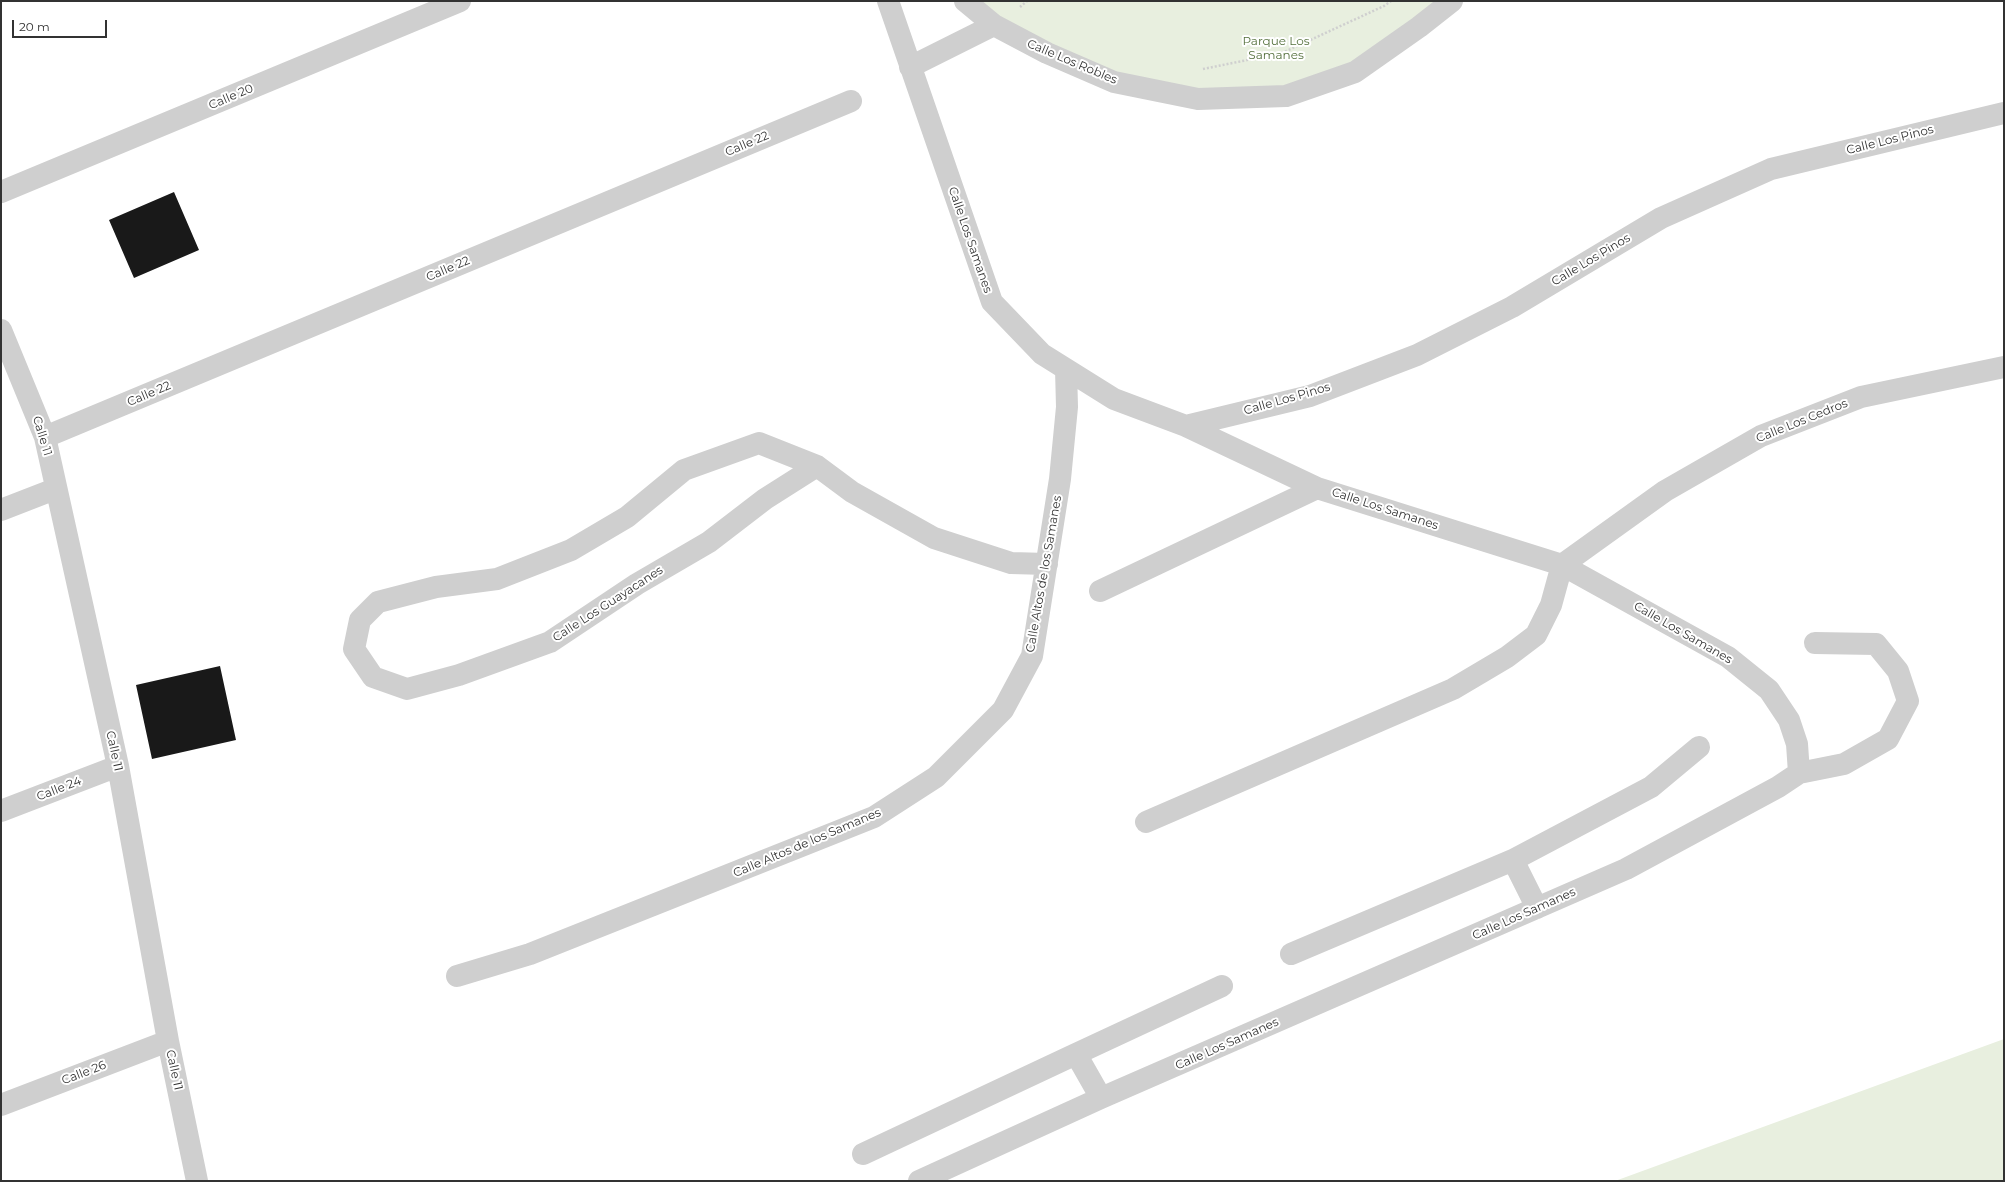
<!DOCTYPE html>
<html>
<head>
<meta charset="utf-8">
<style>
	body { margin:0 }
	#map { position:relative; width:2005px; height:1182px; overflow:hidden; background:#fff; font-family:Montserrat,sans-serif }
	canvas { display:block }
	.frame { position:absolute; inset:0; border:2px solid #323232; pointer-events:none }
	.scale { position:absolute; left:12px; top:20px; width:95px; height:18px; box-sizing:border-box; border:2px solid #323232; border-top:0; padding-left:5px; font-size:12px; line-height:14px; white-space:nowrap; color:#323232; -webkit-text-stroke:3px #fff; paint-order:stroke }
</style>
</head>
<body>
<div id="map">
<canvas width="2005" height="1182"></canvas>
<div class="frame"></div>
<div class="scale">20 m</div>
</div>
<script>
const ctx = document.querySelector('canvas').getContext('2d');
ctx.lineJoin = 'round';
function paint(path, color) { ctx.fillStyle = color; ctx.fill(path, 'evenodd'); }
function trace(path, color, width, dash) { ctx.strokeStyle = color; ctx.lineWidth = width; ctx.lineCap = dash ? 'butt' : 'round'; ctx.setLineDash(dash || []); ctx.stroke(path); }
function write(font, color, halo, rows, align = 'center') {
  ctx.font = font + ' Montserrat,sans-serif'; ctx.lineWidth = 4; ctx.setLineDash([]); ctx.textBaseline = 'middle'; ctx.strokeStyle = halo; ctx.fillStyle = color; for (const [text, x, y, turn = 0] of rows) {
    ctx.save(); ctx.translate(x, y); ctx.rotate((+turn || 0) * Math.PI / 180); ctx.textAlign = isNaN(turn) ? turn : align; if (halo) ctx.strokeText(text, 0, 0); ctx.fillText(text, 0, 0); ctx.restore();
  }
}
paint(new Path2D(`
	M985,1H1446L1419,27L1286,96L1114,82L975,9Z
	M2004,1039V1181H1615Z`), '#e8efdf');
paint(new Path2D(`
	M174,192L199,250L134,278L109,220Z
	M220,666L236,740L152,759L136,685Z`), '#191919');
trace(new Path2D(`
	M1020,7L1027,1
	M1203,69L1282,53L1384,6L1391,1`), '#cfcfcf', 2.5, [2, 2]);
trace(new Path2D(`
	M888,1L992,302L1042,354L1114,399L1186,426L1317,488L1562,565L1728,657L1769,690L1789,720L1797,744L1799,773L1778,787L1626,869L1101,1098L919,1181
	M965,1L994,25L1047,53L1114,82L1198,99L1286,96L1355,72L1419,27L1452,1
	M910,67L994,25
	M1,192L460,1
	M1,330L45,437L118,766L168,1041L197,1181
	M1186,426L1310,396L1417,355L1512,307L1661,218L1771,169L2004,113
	M45,437L851,101
	M817,466L765,499L709,542L637,584L550,642L459,675L407,689L373,677L354,649L360,620L378,602L436,587L497,579L571,550L627,517L684,470L759,443L817,466L852,492L934,538L1011,563L1047,564
	M1,510L55,489
	M1562,565L1665,491L1761,436L1861,397L2004,367
	M1100,591L1317,488
	M1799,773L1844,764L1888,739L1908,701L1898,671L1876,644L1815,643
	M1,811L118,766
	M1146,822L1453,689L1507,657L1536,635L1551,605L1562,565
	M1513,860L1651,787L1699,747
	M1291,954L1513,860L1537,908
	M457,976L530,954L874,817L936,777L1003,710L1032,656L1060,479L1067,407L1066,369
	M1076,1054L1222,986
	M1,1105L168,1041
	M863,1154L1076,1054L1101,1098`), '#cfcfcf', 22);
write('12px', '#54703c', '#fff', [
	["Parque Los",1276,41],
	["Samanes",1276,55]
]);
write('12px', '#323232', '#fff', [
	["Calle Los Robles",1072,62,23],
	["Calle 20",231,97,-23],
	["Calle Los Pinos",1890,140,-14],
	["Calle 22",747,144,-23],
	["Calle Los Samanes",970,240,71],
	["Calle Los Pinos",1591,260,-31],
	["Calle 22",448,269,-23],
	["Calle 22",149,394,-23],
	["Calle Los Pinos",1287,399,-16],
	["Calle Los Cedros",1802,421,-22],
	["Calle 11",42,436,73],
	["Calle Los Samanes",1385,509,18],
	["Calle Altos de los Samanes",1044,574,-80],
	["Calle Los Guayacanes",608,604,-33],
	["Calle Los Samanes",1683,633,30],
	["Calle 11",114,751,78],
	["Calle 24",59,789,-21],
	["Calle Altos de los Samanes",807,843,-23],
	["Calle Los Samanes",1524,914,-24],
	["Calle Los Samanes",1227,1044,-24],
	["Calle 11",174,1070,78],
	["Calle 26",84,1073,-21]
]);
</script>
</body>
</html>
